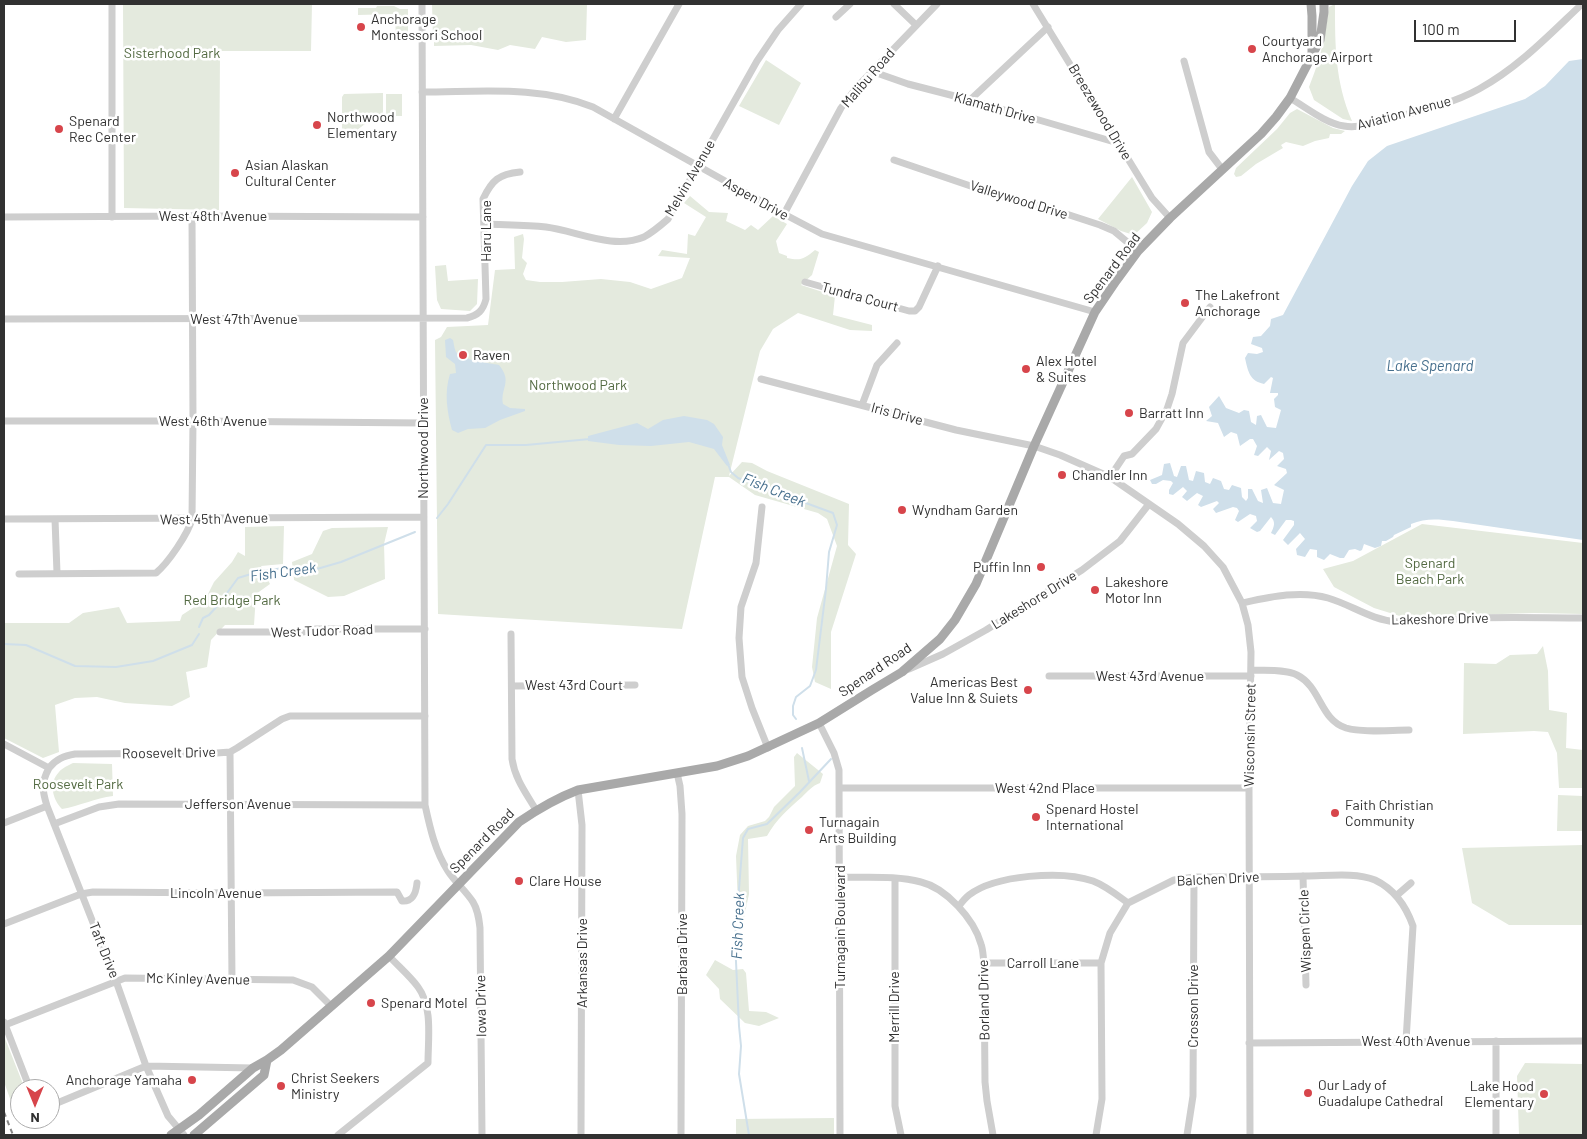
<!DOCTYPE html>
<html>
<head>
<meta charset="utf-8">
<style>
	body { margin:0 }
	#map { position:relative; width:1587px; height:1139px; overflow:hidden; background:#fff; font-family:Barlow,sans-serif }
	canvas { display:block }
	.frame { position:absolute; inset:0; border:5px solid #313131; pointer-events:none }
	.north { position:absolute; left:10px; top:1079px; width:50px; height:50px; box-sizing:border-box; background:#fff; border:1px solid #adadad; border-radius:50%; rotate:180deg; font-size:14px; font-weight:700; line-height:20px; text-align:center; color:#313131 }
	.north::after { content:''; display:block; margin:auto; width:18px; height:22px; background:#d7454b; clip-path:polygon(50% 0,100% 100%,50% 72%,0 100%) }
	.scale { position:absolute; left:1414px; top:20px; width:102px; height:22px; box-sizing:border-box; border:2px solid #313131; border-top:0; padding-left:6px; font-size:15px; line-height:18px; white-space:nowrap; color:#313131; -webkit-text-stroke:4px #fff; paint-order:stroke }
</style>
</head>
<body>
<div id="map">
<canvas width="1587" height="1139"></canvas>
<div class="frame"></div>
<div class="north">N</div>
<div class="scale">100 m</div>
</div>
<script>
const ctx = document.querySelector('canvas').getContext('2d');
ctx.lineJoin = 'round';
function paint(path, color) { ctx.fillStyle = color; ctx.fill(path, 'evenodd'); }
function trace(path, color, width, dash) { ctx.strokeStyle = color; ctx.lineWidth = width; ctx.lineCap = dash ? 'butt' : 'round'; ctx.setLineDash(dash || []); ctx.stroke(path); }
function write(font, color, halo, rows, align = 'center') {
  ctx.font = font + ' Barlow,sans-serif'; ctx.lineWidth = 5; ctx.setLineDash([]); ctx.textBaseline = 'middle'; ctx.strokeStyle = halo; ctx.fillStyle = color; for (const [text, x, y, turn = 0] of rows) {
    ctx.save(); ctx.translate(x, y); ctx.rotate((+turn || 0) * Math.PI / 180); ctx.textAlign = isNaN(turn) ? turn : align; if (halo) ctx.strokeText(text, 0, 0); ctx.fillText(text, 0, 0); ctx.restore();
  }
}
paint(new Path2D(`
	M123,4H312L311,51H220L219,210L124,208Z
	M432,4H587L586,40L566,42L542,37L535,49L510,45L498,50L471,45L434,46V39L433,38Z
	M1335,4C1335,46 1335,81 1352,121L1343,119L1314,100L1309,87C1321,57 1325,38 1329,7Z
	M377,6H394L400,9H408V39L396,40L395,14L358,15V8H376Z
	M766,60L801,83L779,125L739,106Z
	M383,93V115H367L365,124L357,130L356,137L353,140H346L342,137V97L344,94Z
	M386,94H402V116H386Z
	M1297,109L1333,128L1345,131L1341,134H1330L1329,138L1315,141L1303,146L1286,142L1281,145L1283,148L1256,164L1241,176L1236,177L1234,174L1236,168L1277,129L1290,113Z
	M1132,177L1152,212L1147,223L1134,235L1121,231L1098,219Z
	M690,196L709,212L728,213L726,221L745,230L751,225L758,230L773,216L787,224L776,241L779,253L787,256V258C801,261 804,259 815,250L819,252L812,275L801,285L835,296L833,315L872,325V331L850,330L798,313L773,329L760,351L729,476L742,462L752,463L767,471L849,504L848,545L856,554L831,632V689L815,682L812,667L817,618L837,546L827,519L818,513L755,495L729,477H715L682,629L438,614L435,340L441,337L447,327L488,325L495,270L515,269L514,237L523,234L524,239L522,258L527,263L523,274L526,280L540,282H562L601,279L630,282L651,289L682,278L690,258L658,256L662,250L687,254L688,234L695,236L706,217L684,203Z
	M446,265L448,281L478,279L477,304L470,311L441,309L437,300L435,266Z
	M1422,524L1583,543V614L1534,613L1403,617L1374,608L1334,587L1323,569L1353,561Z
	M284,526L283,564L261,566L270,584L256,594L254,625H225L211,640L207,667L186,672L190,697L172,706L125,703L97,697L75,698L55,705L59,752L43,758L4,738V623H69L83,613L119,607L127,623L180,621L182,615L205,600L214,582L232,562L238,552L245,556V527Z
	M388,527L384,544L385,579L344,596L328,597L294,580L292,562L312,554L323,531L332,528Z
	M1543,646L1548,671L1549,710L1567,713L1566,748L1583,750V788H1559L1557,753L1548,732L1534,731L1463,734L1464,663L1496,664L1510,655L1537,654Z
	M797,753L823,774L820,783C812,786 808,791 802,797C788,809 776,820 767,836L748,839L749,894L742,927L739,931L736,856L740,835L748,826L765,821L769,817L774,807L795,786L794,757Z
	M73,763L112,764L113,796C95,798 80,806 62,809C53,800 48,783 59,772C62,768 69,765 73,763Z
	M1558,795L1583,796V831H1557Z
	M1583,845V925H1509L1472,903L1462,848Z
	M715,960L733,970L743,969L746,973L749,1011L766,1012L779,1018L759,1026L745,1023L720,999L719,989L706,975Z
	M4,1036L25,1089H20V1117L12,1104L4,1082Z
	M1525,1063L1583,1064V1135H1519L1517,1076Z
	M834,1118V1135H736V1119Z`), '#e4eade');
paint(new Path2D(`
	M1583,59V540L1453,521C1438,519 1425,518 1411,524V527L1394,535L1393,537L1386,541H1382L1381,546L1375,548L1364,544L1362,550L1360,551L1355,549L1349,550L1344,558H1340L1330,554L1324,560L1317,557V550L1310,549L1305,557L1297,555L1296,549L1305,539L1300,533L1288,545L1283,540L1294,525V521L1291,520H1286L1275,535L1271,533C1274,527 1276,522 1271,517L1260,531L1257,532L1250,528L1257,521L1256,516L1250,514L1238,522L1235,520L1239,511L1237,508L1233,507L1216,513L1213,509L1219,503L1217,501L1201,507L1198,505L1203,496L1197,493L1187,501L1182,497L1187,491L1183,487L1173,495L1169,494V490L1173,483L1171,481L1163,480L1156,484H1152L1150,480L1162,475L1164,464L1170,463L1174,476L1177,477L1181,466H1186L1189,480L1193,481L1196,471L1204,473L1205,482L1210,484L1213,478L1221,481L1224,489L1229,490L1232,485L1241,488L1242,497L1246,501L1248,498V489H1252L1258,501L1263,503L1261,490L1267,488L1273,503L1281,504L1284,490L1274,485L1287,473L1286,469L1277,466L1284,459L1283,453L1279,451L1269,460L1271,451L1267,447L1258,456L1254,455L1257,446L1253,439H1250L1240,446L1237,434L1231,432L1224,437L1218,423L1206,421L1212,416L1209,407L1219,396L1226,408L1239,413L1244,410L1249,411L1251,422L1256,425L1257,416L1261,415L1267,427L1276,428L1281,410L1275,407L1274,399L1278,395V393H1270L1273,378L1271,377L1264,384C1250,381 1248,372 1245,358L1248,353L1257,354L1263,352L1262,348L1251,344L1253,337L1261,336L1270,326L1271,319L1283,315L1352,186L1368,161L1387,146L1525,99L1545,86L1569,61Z
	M450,338L453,340C454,344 454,348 456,352C461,360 489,363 499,365C513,382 500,388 503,404L510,408L525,409V411L500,420L485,428L468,429L458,433L452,430C447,411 444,393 450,374L456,373L455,364L446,357L445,340Z
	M684,416L707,420L714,424L723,437L722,445L730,465L727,466L714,449L689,442L651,446L619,445L588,441V436L637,423L648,429L663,420Z`), '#cfdfea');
trace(new Path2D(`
	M728,464L731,472L738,478L833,513L837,525L829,552L826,589L816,670L810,686L796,697L793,706V715L796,719
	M437,518L448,504L486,445H526L590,439
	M199,627L203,618L209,615L219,604L238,578L261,571L284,568L310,571L341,562L415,532
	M4,644L26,645L75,666L116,667L153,661L192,645L199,634
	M802,748L809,781
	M749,1135L739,1074L741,1046L739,1026L735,940L743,838L748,829L767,824L800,792L831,759`), '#cfdfea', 2);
trace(new Path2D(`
	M422,4L425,805C430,828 435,851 448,871C455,882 466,891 473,902C478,910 479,919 480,928L482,1135
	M894,4L916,25
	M1033,4L1152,198L1170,218
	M836,17L850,4
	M1184,61L1209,152L1222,169
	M871,71L908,84L970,100L1118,143
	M422,92C480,92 539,85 593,107L784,214L822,234L1095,312
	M1290,98C1307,108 1325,123 1344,126C1360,129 1381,121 1396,117C1424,110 1454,103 1479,89C1519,67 1549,35 1582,4
	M970,100L1048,27
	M614,119L679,4
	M894,160L1000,196L1048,208L1100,225L1114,231L1138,251
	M784,214L841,108L856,88L937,4
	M4,217L201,216L423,217
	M112,217V4
	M485,224C505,225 526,225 546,227C577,231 613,250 644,237C653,232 660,226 668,219L757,61L778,30L801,4
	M805,282L909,311H915L919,307L938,266
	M4,319L467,318C478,315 483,311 486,299L483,199C492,180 499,174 520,172
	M761,379L956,430L1034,446L1060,455L1110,477L1178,524L1204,546L1223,567L1242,603L1248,625L1251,652L1249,788L1250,1135
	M862,405L877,365L897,343
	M4,421H193L423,423
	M1110,477L1124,456L1132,454L1156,429L1167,409L1172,394L1183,343L1210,307
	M762,507L756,563L741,607L739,638L742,677L752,708L768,748
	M4,519L424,517
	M55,519L57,573
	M19,574L156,573C168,563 188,534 192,519L193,421L192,216
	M1242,603C1270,597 1300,590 1328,598C1352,605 1371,620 1397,622C1422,623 1451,619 1477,618C1512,617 1548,618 1583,618
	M220,632H303L316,629H425
	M511,634L512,759C515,779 526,793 536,810
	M909,669L943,654L986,630L1082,570L1120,541L1149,504
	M1251,670C1266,671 1284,669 1297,675C1321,687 1320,720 1346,728C1364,733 1390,730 1409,730
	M1049,676H1251
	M512,686L635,685
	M819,723L834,753L839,770L840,1135
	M4,744L49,768C56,759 64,756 75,754L217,753L230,752L237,748L282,719L290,716H425
	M230,752L232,980
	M49,768C41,783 42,790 47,806L116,981L146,1066L168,1116L184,1135
	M677,773L680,786L682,814L681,1135
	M840,788H1249
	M578,790L582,825L581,1135
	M4,823L47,806
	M54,824L99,807L119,804L425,805
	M1303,876L1306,985
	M840,877C867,878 895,875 921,882C946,888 974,919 981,944C983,949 983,956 984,963L985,1082L987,1101L993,1135
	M895,878V1106L901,1135
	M1396,896L1411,883
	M959,906C962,902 965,898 969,895C995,875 1062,870 1093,881C1106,886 1117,895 1128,903
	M4,924L81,894L93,892L231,893L397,892L402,901C413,902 416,893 417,883
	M984,963H1101
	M4,1022L30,1089
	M5,1025L125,978L293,980L312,987L331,1006
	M1249,1043L1583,1041
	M50,1106L146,1066L253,1068
	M338,1135L428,1063C428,1039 433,1007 418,987C410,976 398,966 389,956
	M1096,1135L1102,1099L1101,963L1110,933L1128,903L1174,880L1194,877C1231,877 1268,877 1306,876C1326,876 1356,872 1375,880C1394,889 1406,906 1413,926L1406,1041
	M1187,1135L1193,1096L1194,877
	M1496,1135V1041`), '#cecece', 7);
trace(new Path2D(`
	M1311,4L1312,16V53
	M171,1135L199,1115L253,1068L267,1060L281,1050L389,956L519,822C538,809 557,798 578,790L717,766L748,756L819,723L872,690L902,672L940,639L955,620L976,584L1034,446L1095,312L1116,281L1138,251L1170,218L1261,134L1276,117L1290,98L1320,40L1324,12V4
	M194,1135L264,1075L267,1060`), '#a9a9a9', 9);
trace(new Path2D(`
	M4,1112L13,1135`), '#868686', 2, [5, 4]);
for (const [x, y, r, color] of [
	[361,27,5,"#d7454b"],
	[1252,49,5,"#d7454b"],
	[317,125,5,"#d7454b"],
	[59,129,5,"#d7454b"],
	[235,173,5,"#d7454b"],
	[1185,303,5,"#d7454b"],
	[463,355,5,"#d7454b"],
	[1026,369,5,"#d7454b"],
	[1129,413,5,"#d7454b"],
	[1062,475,5,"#d7454b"],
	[902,510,5,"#d7454b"],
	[1041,567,5,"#d7454b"],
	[1095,590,5,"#d7454b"],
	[1028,690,5,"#d7454b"],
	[1335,813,5,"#d7454b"],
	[1036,817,5,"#d7454b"],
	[809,830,5,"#d7454b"],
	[519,881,5,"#d7454b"],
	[371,1003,5,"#d7454b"],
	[192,1080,5,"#d7454b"],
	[281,1086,5,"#d7454b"],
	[1308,1093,5,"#d7454b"],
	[1544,1094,5,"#d7454b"]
]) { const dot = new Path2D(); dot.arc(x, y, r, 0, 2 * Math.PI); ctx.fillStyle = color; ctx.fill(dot); trace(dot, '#fff', 2); }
write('14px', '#313131', '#fff', [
	["Anchorage",371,19],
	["Montessori School",371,35],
	["Courtyard",1262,41],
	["Anchorage Airport",1262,57],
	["Northwood",327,117],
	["Elementary",327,133],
	["Spenard",69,121],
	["Rec Center",69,137],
	["Asian Alaskan",245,165],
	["Cultural Center",245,181],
	["The Lakefront",1195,295],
	["Anchorage",1195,311],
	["Raven",473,355],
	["Alex Hotel",1036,361],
	["& Suites",1036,377],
	["Barratt Inn",1139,413],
	["Chandler Inn",1072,475],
	["Wyndham Garden",912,510],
	["Puffin Inn",1031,567,"right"],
	["Lakeshore",1105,582],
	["Motor Inn",1105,598],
	["Americas Best",1018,682,"right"],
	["Value Inn & Suiets",1018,698,"right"],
	["Faith Christian",1345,805],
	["Community",1345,821],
	["Spenard Hostel",1046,809],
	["International",1046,825],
	["Turnagain",819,822],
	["Arts Building",819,838],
	["Clare House",529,881],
	["Spenard Motel",381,1003],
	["Christ Seekers",291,1078],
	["Ministry",291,1094],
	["Anchorage Yamaha",182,1080,"right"],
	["Our Lady of",1318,1085],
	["Guadalupe Cathedral",1318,1101],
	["Lake Hood",1534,1086,"right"],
	["Elementary",1534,1102,"right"]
], 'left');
write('14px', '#536a42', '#fff', [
	["Sisterhood Park",172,53],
	["Northwood Park",578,385],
	["Spenard",1430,563],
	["Beach Park",1430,579],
	["Red Bridge Park",232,600],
	["Roosevelt Park",78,784]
]);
write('14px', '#313131', '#fff', [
	["Malibu Road",868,78,-49],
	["Klamath Drive",995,108,16],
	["Breezewood Drive",1100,112,59],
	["Aviation Avenue",1404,113,-15],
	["Melvin Avenue",690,178,-60],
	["Aspen Drive",756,199,29],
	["Valleywood Drive",1019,200,17],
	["West 48th Avenue",213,216],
	["Haru Lane",486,231,-90],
	["Spenard Road",1112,268,-53],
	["Tundra Court",860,297,15],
	["West 47th Avenue",244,319],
	["Iris Drive",897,414,15],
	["West 46th Avenue",213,421],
	["Northwood Drive",423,448,-90],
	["West 45th Avenue",214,519,-1],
	["Lakeshore Drive",1034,600,-32],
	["Lakeshore Drive",1440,619,-1],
	["West Tudor Road",322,631,-2],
	["Spenard Road",875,670,-34],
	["West 43rd Avenue",1150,676],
	["West 43rd Court",574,685],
	["Wisconsin Street",1250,735,-89],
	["Roosevelt Drive",169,753,-1],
	["West 42nd Place",1045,788],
	["Jefferson Avenue",238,804],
	["Spenard Road",482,841,-45],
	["Balchen Drive",1218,879,-3],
	["Lincoln Avenue",216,893],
	["Turnagain Boulevard",840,927,-90],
	["Wispen Circle",1305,931,-92],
	["Taft Drive",104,950,68],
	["Barbara Drive",682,954,-90],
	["Arkansas Drive",582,963,-90],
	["Carroll Lane",1043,963],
	["Mc Kinley Avenue",198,979,1],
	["Borland Drive",984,1000,-91],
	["Iowa Drive",481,1006,-91],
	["Crosson Drive",1193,1006,-90],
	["Merrill Drive",894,1007,-90],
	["West 40th Avenue",1416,1041]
]);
write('italic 15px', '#466f8d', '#fff', [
	["Lake Spenard",1430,366],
	["Fish Creek",774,490,22],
	["Fish Creek",283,572,-8],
	["Fish Creek",738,926,-88]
]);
</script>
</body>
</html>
